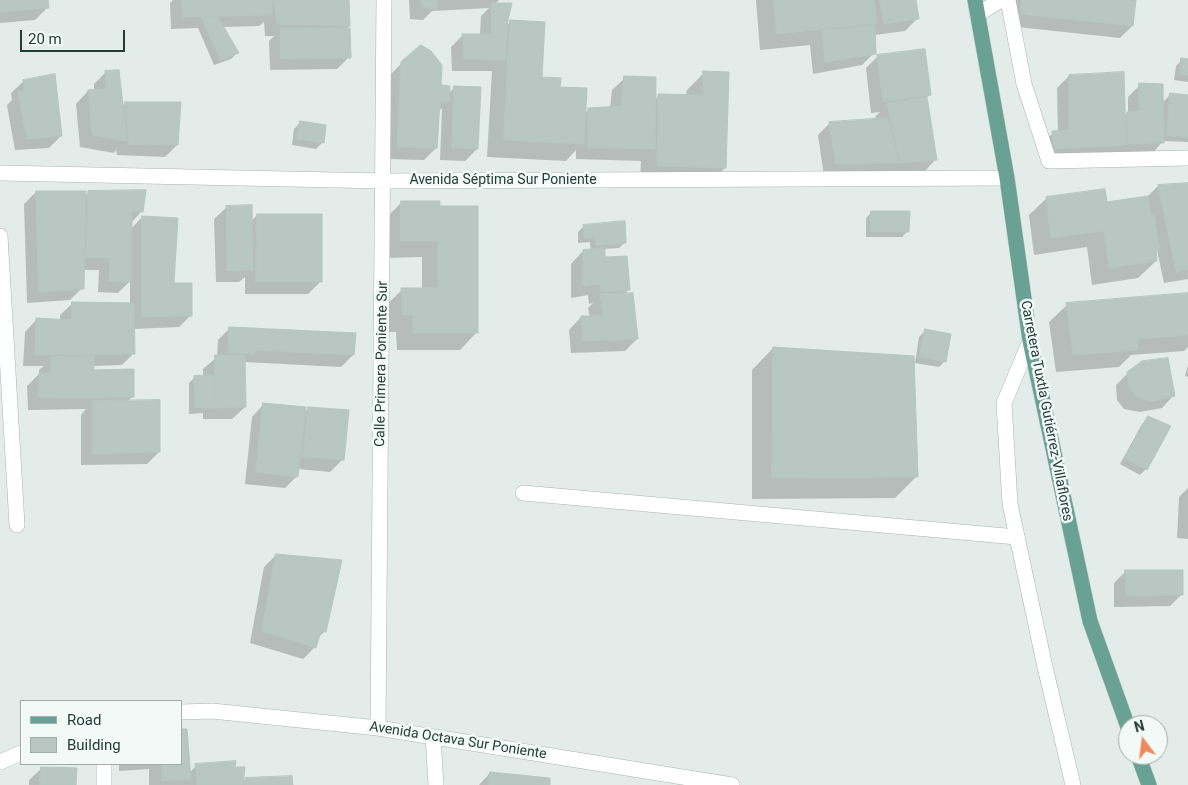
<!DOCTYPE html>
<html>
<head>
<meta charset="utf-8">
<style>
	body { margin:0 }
	#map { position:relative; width:1188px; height:785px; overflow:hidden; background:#e3ece9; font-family:Roboto,sans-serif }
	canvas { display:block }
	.legend { position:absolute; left:20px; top:700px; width:162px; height:65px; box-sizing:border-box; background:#f3f9f6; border:1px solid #a0aeaa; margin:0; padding:6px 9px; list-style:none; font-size:15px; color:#233d37 }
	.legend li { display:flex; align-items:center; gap:10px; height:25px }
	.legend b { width:25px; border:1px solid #a0aeaa }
	.north { position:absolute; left:1118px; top:715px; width:50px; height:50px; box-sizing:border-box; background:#f3f9f6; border:1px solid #a0aeaa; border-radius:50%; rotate:345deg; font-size:14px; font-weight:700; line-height:20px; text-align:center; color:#233d37 }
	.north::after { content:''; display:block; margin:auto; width:18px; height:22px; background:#ee8a5f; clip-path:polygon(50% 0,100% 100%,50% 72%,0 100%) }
	.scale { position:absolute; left:20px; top:30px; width:105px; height:22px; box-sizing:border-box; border:2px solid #233d37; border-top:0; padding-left:6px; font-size:15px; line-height:18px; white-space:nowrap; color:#233d37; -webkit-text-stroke:4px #f3f9f6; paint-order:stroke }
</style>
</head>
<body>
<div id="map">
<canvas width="1188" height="785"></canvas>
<ul class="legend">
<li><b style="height:6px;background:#69a195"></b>Road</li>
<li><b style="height:14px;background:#b8c7c2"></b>Building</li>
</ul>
<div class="north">N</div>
<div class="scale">20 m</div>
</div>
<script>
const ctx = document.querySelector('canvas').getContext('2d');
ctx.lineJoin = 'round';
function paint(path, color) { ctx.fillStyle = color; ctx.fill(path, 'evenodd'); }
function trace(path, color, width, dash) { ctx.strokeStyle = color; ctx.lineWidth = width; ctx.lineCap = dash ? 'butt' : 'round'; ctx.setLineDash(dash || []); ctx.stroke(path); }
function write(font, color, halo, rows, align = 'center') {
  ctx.font = font + ' Roboto,sans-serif'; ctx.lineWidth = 5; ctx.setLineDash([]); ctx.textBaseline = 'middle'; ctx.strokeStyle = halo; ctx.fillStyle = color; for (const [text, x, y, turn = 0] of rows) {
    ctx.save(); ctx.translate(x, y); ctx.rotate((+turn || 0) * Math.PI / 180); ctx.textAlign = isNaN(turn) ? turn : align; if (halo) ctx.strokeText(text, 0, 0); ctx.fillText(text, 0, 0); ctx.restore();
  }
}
paint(new Path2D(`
	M0,0H47L48,7L35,20L0,23Z
	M173,0H347L349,26L346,29L349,57L337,69L270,70L269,41L274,36H265L264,22L259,26L222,27L237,53L231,59L214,65L198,28L171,29L170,3Z
	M409,0H499L495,4L506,26L511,22L541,78L559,88L585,113L589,109L610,108L612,90L625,78L655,99L659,95H686L687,90L704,73L725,168L707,185L640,183L641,161L576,159V150L566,161L487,157L492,71H452L451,47L463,35H480L481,16L489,8L432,11L423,20L410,19Z
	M756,0H914L917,19L905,31L874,35V53L862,65L813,74L810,45L760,50Z
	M1013,0H1135L1132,26L1120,38L1008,26Z
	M878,56L930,95L926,98L936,159L924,172L824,176L818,135L830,123L876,120L875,117L880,112L871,113L866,68Z
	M1182,60H1188V82L1174,80L1176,66Z
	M402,63L449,93L455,87L477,149L465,161L440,160L442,108L438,112L436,148L424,160L386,159L389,76Z
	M106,72L122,106L125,103L180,104L177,145L165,157L117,155L116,150L114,153L80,147L76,104L88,91H94V84Z
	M1069,76L1124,116L1128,112V97L1140,85L1162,103L1170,95L1188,96V142L1163,141L1151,155L1042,160L1041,145L1053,133L1058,132L1057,88Z
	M24,81L61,136L49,148L15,150L7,105L12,100L11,93Z
	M300,123L322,143L316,149L292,145L294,129Z
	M1188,184V279L1164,283L1157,250L1155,253L1156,261L1138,278L1092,285L1087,247L1034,255L1029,215L1047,198L1106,203L1147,197L1158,186Z
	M36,192L84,197L89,192L142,211L131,223V229L142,217L172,284L191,315L179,327L133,329L134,353L122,365L93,366V371L133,396L127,402L159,452L147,464L81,465V415L86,409L28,410L27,386L39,374V370L44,366H23L25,332L37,319L60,321V315L73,303L130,304V281L118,293L98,292L99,270H83L82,288L70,300L27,303L24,204Z
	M402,202L438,207L477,332L460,350H397L396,332H385L384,307L402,290H422V257L384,258V220Z
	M227,207L251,222L257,215L321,281L308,294H245V277L239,282H216L214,219Z
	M872,212L908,231L902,237H866V218Z
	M584,226L625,242L619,248L603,249L604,259L629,289L624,294L637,339L625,351L571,353L569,330L581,317L590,318L588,308L593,303L589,304L588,295L571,298V264L583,251H591L590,242L578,243V232Z
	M1188,295V347L1184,351L1131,355L1119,367L1056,372L1049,322L1067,305Z
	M230,328L353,355L341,367L245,362V407L232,419H203V413L189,414V383L195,377H203V369L217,357L218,340Z
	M925,331L945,361L939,367L915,363L919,337Z
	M773,348L917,476L895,498L752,499V370Z
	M1188,365V377L1185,376Z
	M1128,373L1174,395L1162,408L1140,412L1124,409L1117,400L1116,385Z
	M264,404L304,413L309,408L342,460L330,472L298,469L297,476L285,488L245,484L252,417Z
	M1148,418L1146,469L1140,475L1120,464L1142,424Z
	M1188,488V539L1177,538L1179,497Z
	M276,555L325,631L317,639L315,647L303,659L250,643L264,567Z
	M1126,571L1182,594L1170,606L1114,607V583Z
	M119,764H181L189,773L196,766L234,768L242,783L246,779L292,785H149V769L119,771Z
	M42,768L75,785H29V780Z
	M490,773L549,785H479Z`), '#0003');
const building = new Path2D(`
	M0,0H48L49,8L0,12Z
	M182,0H272V15L183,17Z
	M274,0H349L350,26L277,24Z
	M421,0H439H437V9L422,7Z
	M774,0H874L877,23L777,34Z
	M880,0H916L919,19L884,24Z
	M1022,0H1136L1133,26L1020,14Z
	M492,3H512L508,20L505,60L464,59L462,34H491Z
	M218,17L239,53L220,60L202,18Z
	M510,20L545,22L542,77L561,78L560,87L587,88L584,144L504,140Z
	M875,25L876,54L825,62L822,31Z
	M281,28H350L351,58L281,59Z
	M421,45L431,51L442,65L441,85L450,86L449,102H440L437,148L397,147L401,62Z
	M925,49L931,95L883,102L877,55Z
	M1181,58L1188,59V75L1180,74Z
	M119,70L127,141L92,135L88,90L106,89L105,71Z
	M703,71L729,72L726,168L657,166L658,94L703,95Z
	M1124,72L1126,145L1054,149L1052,131L1069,130V75Z
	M55,74L62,136L27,139L18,91H24L23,80Z
	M624,76L656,77L655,149L588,148V108L621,106Z
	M1139,83L1163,84L1164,143L1127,144V112L1139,111Z
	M454,86L481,87L478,149L452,148Z
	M1170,93L1188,95V137L1167,136Z
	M927,97L937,160L900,163L887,104Z
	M125,102H181L178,145L129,144Z
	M888,118L899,163L836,164L829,122Z
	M300,121L326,125L324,143L297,139Z
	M1188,183V269L1176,272L1158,185Z
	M1105,189L1107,202L1148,196L1151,216L1154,215L1160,250H1156L1157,261L1109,268L1104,231L1051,238L1046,197Z
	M146,190L143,212L132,211V282L109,281L110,258H86L88,191Z
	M36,191H86L84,289L39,292Z
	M401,201H440V206H478V333H413V315H402L401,288H438V241H401Z
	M252,205L253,270L227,271L226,206Z
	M871,211H910L909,232H871Z
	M257,214H322V282H256Z
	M142,216L178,218L174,283H192V316L142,317Z
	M625,221L626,243L596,245L595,237L584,238L583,225Z
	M605,248V257L627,256L630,290L601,292L600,284L583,286V250Z
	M633,293L638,339L583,341L581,316H603L600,294Z
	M1188,293V335L1137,339L1138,350L1073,355L1066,303Z
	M72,302L134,303L135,354L35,355L36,318L71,320Z
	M229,327L356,333L354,355L255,350V354L228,353Z
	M925,329L951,334L946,362L920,357Z
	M773,347L914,356L918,477L772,478Z
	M215,355H245L246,407L215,408Z
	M94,356V370L134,369V397L39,398V373H51V357Z
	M1168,358L1175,396L1152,401L1136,397L1129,388L1127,372L1142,361Z
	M214,375V408H195L194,376Z
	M160,400V452L92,454V401Z
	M263,403L306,407L298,477L256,472Z
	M308,407L349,410L344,460L303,457Z
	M1148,416L1171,426L1147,470L1125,458Z
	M276,554L342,560L326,632L321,631L316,648L262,631Z
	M1125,570H1183V595L1126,596Z
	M181,729H187L191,779L162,781L161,764H181Z
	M236,761L235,767H245L243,785H197L195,764Z
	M41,767L77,768L76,785H40Z
	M490,772L550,778V785H489Z
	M292,776L293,785H245V778Z`);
paint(building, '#b8c7c2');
trace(building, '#b5c6c0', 1);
const lane = new Path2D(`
	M523,493L1017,537`);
const street = new Path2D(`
	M1008,0L1024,84L1049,161L1188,158
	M977,15L1001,0
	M0,173L384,181L1007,178
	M0,236L17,525
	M1030,341L1004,403L1010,504L1045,667L1073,785
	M181,712L212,711L378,728L732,785
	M378,728L384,0
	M433,737L436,785
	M0,762L21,753
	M104,764V785`);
const primary = new Path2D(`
	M975,0L1007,178L1030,341L1090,621L1128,727
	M1138,755L1149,785`);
trace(lane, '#a6b4b0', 16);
trace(street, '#a6b4b0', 16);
trace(primary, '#c1c9c7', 16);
trace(lane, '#fff', 15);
trace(street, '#fff', 15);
trace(primary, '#69a195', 15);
write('14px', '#233d37', '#f3f9f6', [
	["Avenida Séptima Sur Poniente",503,180],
	["Calle Primera Poniente Sur",382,364,-89],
	["Carretera Tuxtla Gutiérrez-Villaflores",1046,411,79],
	["Avenida Octava Sur Poniente",458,741,9]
]);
</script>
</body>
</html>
